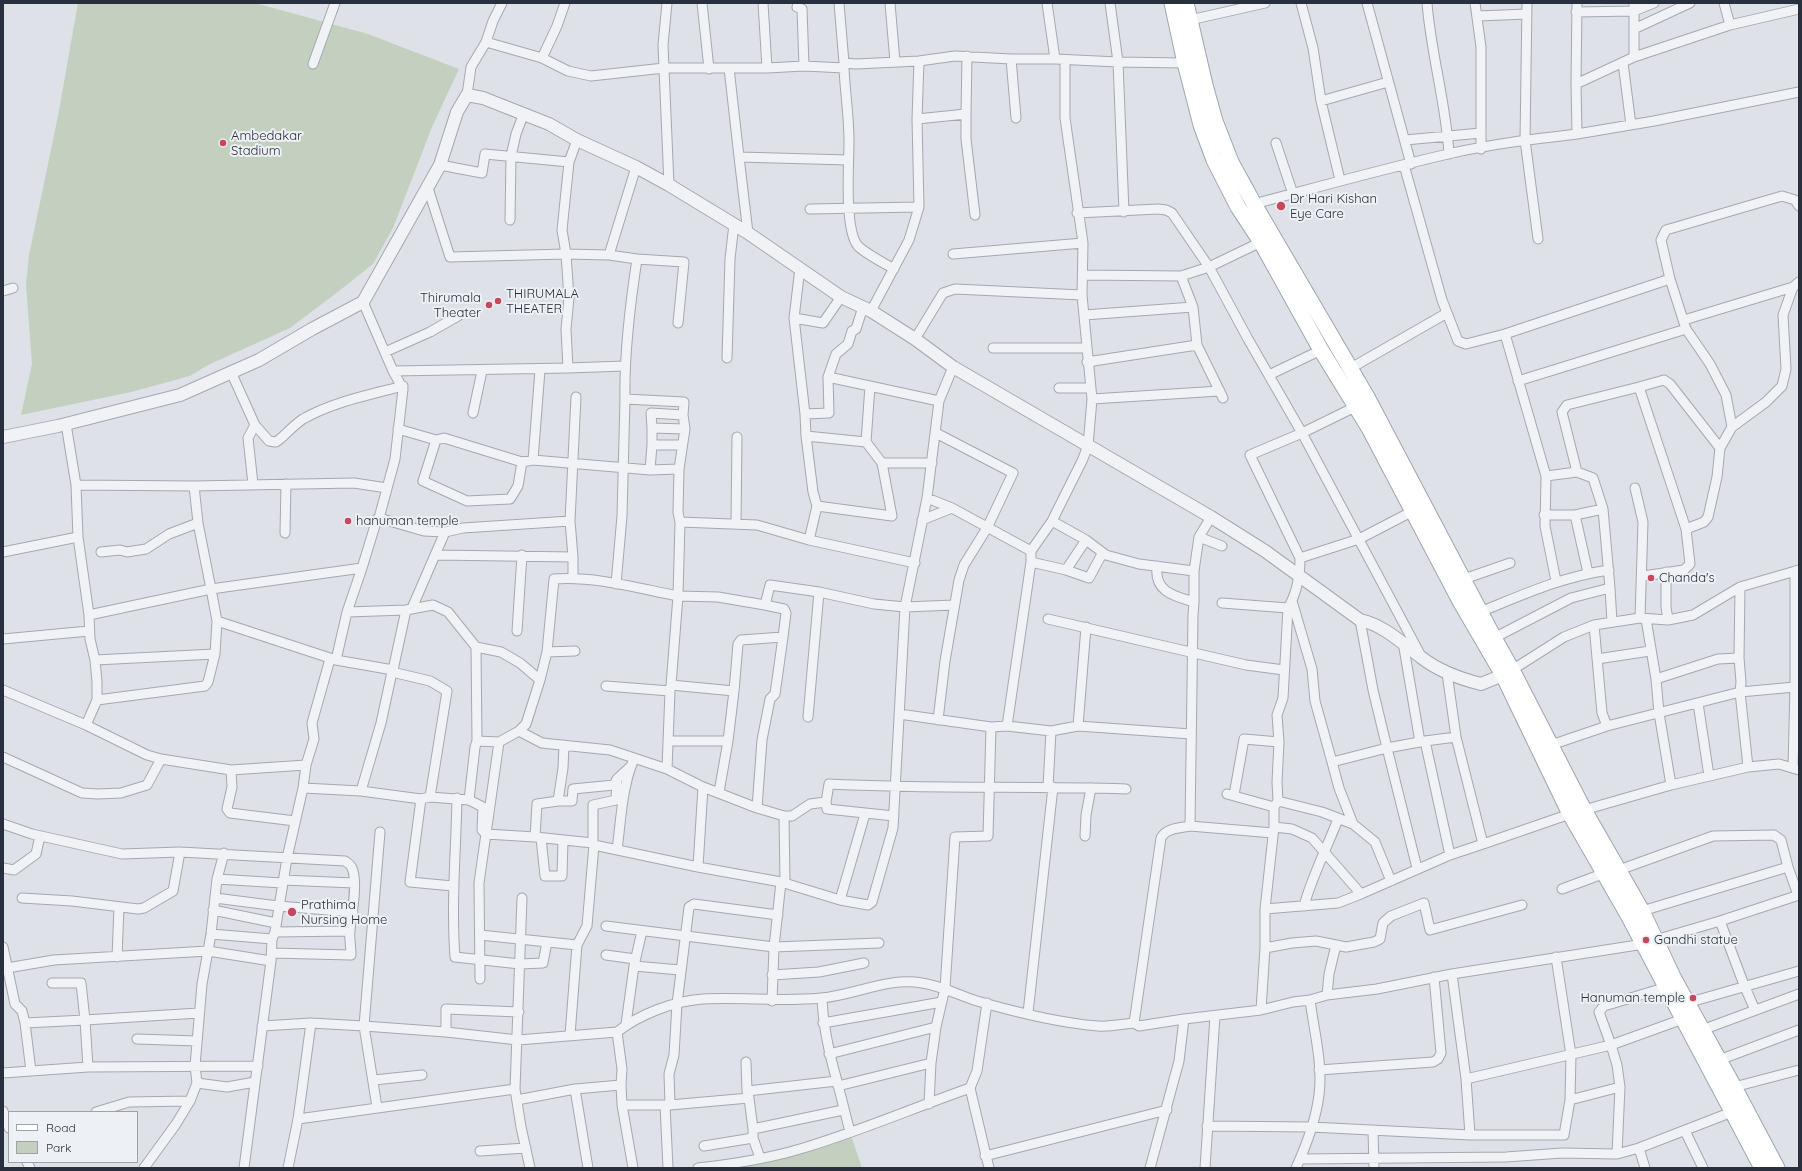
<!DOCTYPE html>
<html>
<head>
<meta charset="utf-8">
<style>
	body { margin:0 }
	#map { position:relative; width:1802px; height:1171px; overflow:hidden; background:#dee1e7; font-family:Quicksand,sans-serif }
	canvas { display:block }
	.frame { position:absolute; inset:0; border:4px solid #28303d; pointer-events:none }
	.legend { position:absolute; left:8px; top:1111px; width:130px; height:52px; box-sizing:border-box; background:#edf0f4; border:1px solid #9ea3ab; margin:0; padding:5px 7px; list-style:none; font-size:12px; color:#28303d }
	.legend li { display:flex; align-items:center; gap:8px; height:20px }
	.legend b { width:20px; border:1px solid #9ea3ab }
</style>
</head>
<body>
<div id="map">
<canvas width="1802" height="1171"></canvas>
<div class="frame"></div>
<ul class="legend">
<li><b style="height:5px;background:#fff"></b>Road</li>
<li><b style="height:11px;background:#c4d0bf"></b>Park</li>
</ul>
</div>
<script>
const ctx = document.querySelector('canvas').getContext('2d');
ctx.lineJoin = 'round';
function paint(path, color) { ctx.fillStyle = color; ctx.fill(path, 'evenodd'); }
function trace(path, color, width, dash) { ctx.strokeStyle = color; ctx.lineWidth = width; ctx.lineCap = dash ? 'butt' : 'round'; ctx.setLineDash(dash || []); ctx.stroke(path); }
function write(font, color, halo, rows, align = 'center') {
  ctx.font = font + ' Quicksand,sans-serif'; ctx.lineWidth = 4; ctx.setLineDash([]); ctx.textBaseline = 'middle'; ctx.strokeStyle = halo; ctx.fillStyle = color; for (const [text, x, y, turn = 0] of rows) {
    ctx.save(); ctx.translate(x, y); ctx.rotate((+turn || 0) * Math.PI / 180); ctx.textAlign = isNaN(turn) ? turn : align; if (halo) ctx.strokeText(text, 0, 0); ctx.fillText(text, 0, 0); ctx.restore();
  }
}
paint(new Path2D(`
	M78,3H255L368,34L459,69L432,127L393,228L373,264L339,291L290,328L208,365L190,376L131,392L21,415L32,364L26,285L29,255L58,116Z
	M850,1132L862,1168H742L741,1163Z`), '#c4d0bf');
const minor = new Path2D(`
	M667,3L663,45L669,185
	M702,3L709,69
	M763,3L767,68
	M798,3L797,7L802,9L804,66
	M839,3L844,63
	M890,3L895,62
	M1047,3L1055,59
	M1110,3L1118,62L1124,212
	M1301,3L1313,48L1321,101L1340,180
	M1367,3L1411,164
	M1427,3C1431,54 1446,103 1449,154
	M1475,3L1481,47V149
	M1527,3L1525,140L1538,239
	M1724,3L1730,25
	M1576,12L1634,11L1654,3
	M1478,16L1527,14
	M1190,20L1265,3
	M1634,29L1690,3
	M486,42L542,58L568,71L591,76L664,68H767L804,66L844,68V63L856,64L919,61L955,56L1011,59H1055L1118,62L1185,63
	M1634,57V3
	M542,58L557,26L565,3
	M1011,59L1016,118
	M1065,60V118L1083,243L1082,295L1092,399L1220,391
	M1623,63L1631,125
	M313,64L335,3
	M729,68L739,157
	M844,68C845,92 849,116 849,141C849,163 844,230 858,246C866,254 884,263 894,269
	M1576,84L1577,3
	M467,95L471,67L486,42L493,21L502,3
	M1321,101L1388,82
	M966,114L967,56
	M917,119L919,61
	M1577,134L1654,121L1799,92
	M1405,140L1481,133
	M1276,143L1293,194
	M440,165L482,173L485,154L569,162
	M1404,165L1442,300L1458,341L1466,344L1505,334L1670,279
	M427,185L450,257L566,254L609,255L636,167
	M1254,204C1318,187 1383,169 1448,154C1491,144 1534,139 1577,134L1576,84L1634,57L1730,25L1799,9
	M810,209L919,207
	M1077,213L1158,209L1166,210L1172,213L1209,267L1248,339L1302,433L1421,656
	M510,220L511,156L516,134L524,113
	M748,233L739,157L848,160
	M953,254L1083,243
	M609,255L637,259C630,305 624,352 625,399
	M637,259L684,262L678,323
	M800,268L794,318L805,414L806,436L813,492L817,506
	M1083,275L1181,276L1209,267L1261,242
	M1181,276L1193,307L1197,345L1223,398
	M3,291L13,288
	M871,311L909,240L919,207L917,119L966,114V139L975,215
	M1084,315L1193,307
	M794,318L823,323L841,297
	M1684,320L1793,287L1799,282
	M1505,334L1546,476
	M915,339L943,293L955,289L1082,295
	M993,348H1086
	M385,352L430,332L458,316
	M727,358L730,259L734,224
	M1087,362L1197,345
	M568,368L625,366
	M1351,368L1447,313
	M393,371L568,368L566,329L569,298L566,254L562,230L569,162L577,140
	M231,372L255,425L269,441L276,442L280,439C287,433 295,424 303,419C333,402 369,395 403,386
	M1269,375L1321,350
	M828,377L836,354L848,344L852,331L856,329L863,307
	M1518,381L1686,329
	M870,386L866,442L882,463H932
	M1639,387L1664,380L1670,384L1720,448
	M1059,388H1089
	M473,413L482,371
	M805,414L829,413L828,377L939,401
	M66,424L76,485L194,486L354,483L387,488
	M1732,427L1726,395L1710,364L1686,329L1670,279L1661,240L1666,230L1782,196L1795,200L1799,206
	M652,428L651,413L683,415
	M398,429L436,440L444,438L522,462L533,460L650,470L679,469
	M936,433L1013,473L987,528L964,565L959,580L945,661L938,720
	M806,436L866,442
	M436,440L423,481L467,501L510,499L518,486L522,462
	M652,445H681
	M533,460L540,370
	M882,463L892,516L817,506L809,540L915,563
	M650,470L652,445V428L685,429
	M1577,472L1562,412L1567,405L1639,387L1686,529L1690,564L1684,570L1643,576
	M253,484L248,438L255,425
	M76,485L78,537L89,615
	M194,486L198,523L211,589L362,568
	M1635,488L1643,522L1640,618
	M927,498L952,508L1031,551
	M1544,515H1575L1603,509
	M1575,515L1588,573
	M1211,517L1199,537L1194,571V602L1193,615L1190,826L1273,833
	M379,518L424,531L445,532L412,608
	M922,520L952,508
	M570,521L576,397
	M1052,521L1086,540L1106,555L1139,564L1194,571
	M680,522L757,525L809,540
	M736,523L737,437
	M1686,529L1704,522L1708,517L1717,477L1720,448L1732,427L1766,402L1782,386L1786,369L1783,315L1793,287
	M445,532L463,528L570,521L573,557V578
	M285,533L286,484
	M1199,537L1222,546
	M3,552L78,537
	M101,552L120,550L127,552L146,549L169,534L198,523
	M436,555L573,557
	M1300,558L1359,539L1413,511
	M1031,562L1066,570L1089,578L1102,554
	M1157,566C1154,592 1174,596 1194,602
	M1066,570L1086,540
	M1666,572V607L1668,620
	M1464,579L1510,563
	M1556,581L1545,526L1546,476L1577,472L1593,478L1603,509L1610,588
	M616,584L622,516L625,399L684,402L683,415L685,429L679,469L678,512L680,522L678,596C637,588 595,576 554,579L547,652L540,680L526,724L519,731L542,743L610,750L667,769L703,787L757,808L784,816H792L810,804L826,802
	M1740,587L1739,658L1741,682L1740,692L1748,767
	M1292,601L1312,669L1315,701L1332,762L1387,748L1373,690L1360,620
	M1222,603L1288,608
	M347,612L406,610L433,605L448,612L476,647L477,741L475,747L469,800
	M1480,612C1525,594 1561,577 1609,570
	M1048,619L1246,665L1284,670
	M1646,619L1656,679L1659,713L1671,785
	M1594,625L1602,713L1607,726
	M517,631L522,555
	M1494,638L1571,598L1610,588L1612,622
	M3,639L89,631
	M1403,642L1420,742
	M476,647L501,652L520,663L540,680
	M547,652L575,651
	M1597,659L1650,651
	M95,660L215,654L217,621
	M393,670L406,610
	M1512,670L1564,637L1594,625L1640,618L1668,620L1693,615L1740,587L1799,570
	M1656,679L1718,659L1739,658
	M606,686L670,691
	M3,690L86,725
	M734,691L738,644L741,640L783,637L786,613L784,609L765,605
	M97,700L205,686L208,682L215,654
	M1698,703L1709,776
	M899,714L991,727L1007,726L1051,731L1078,726L1191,734
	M808,717L819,592L874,604L905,607L954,605
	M1007,726L1031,562V551L1052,521L1082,461L1088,446L1092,399
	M1078,726L1086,627
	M477,741L499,742
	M668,741H728
	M1551,745L1607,726L1740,692L1795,687
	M3,757L82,793L98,794L121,793L147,785L161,759
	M1332,762L1339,788L1353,824
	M306,765L231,770L161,759L147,755L86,725L97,700V682L95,660L90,639L89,615L211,589L217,621L336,660L393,670L392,672L430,681L447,691L430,797
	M1793,768L1795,687V571
	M667,769L670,691L671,685
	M231,770L232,787L227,809L230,813L295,821
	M1048,787L1051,731
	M303,788L361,791L421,799L430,797L469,800L483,807L482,830L486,834L535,837L593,843L594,845L698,867L781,882L840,900L868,905L872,902L893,828L905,607L927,498L939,401L953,367
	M361,791L381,723L392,672
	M719,792L728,741L734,691L671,685L678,596L718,597L765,605L770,585L819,592
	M1227,794L1274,807
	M1234,795L1244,739L1279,742
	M457,798C456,851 451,904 455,957L520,964L543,963L547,942
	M421,799L410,882L453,886
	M558,801H572L573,789L614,785L617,779L630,767
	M1278,801L1322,812L1353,824L1375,842L1391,881
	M757,808L762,740L770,699L775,694L783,637
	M1584,810L1671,785L1748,767L1779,764L1799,770
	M784,816L785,883
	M894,816L827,809L826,802L829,784C928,789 1027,786 1126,789
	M3,824L32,834L122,854L180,852L345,861C348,863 351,865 352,868C358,882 352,914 350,930C349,938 351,947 351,955L272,953
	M1274,827L1292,829L1312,838L1361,894
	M1085,836L1086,815L1091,788
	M535,837L537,804L558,801L563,768L564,745
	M541,838L545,876H562L563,840
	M593,843V805L616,800L617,779
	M1483,844L1570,814
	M617,850C621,820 622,786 634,759
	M1450,855L1425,741L1456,737
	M698,867L703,787
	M1788,867L1798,895
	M3,868L14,870L36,854L40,836
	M1417,868L1387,748L1425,741
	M1619,870L1713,836L1774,835L1781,840L1788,867L1642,911
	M217,879L282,883
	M283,880L354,883
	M781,882L774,947L879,943
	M1562,889L1605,873
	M22,898L72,901L138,909L144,908L173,891L180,852
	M215,898L278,906L353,912
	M840,900L865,814
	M1304,906C1312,876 1327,848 1338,819
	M1265,909L1338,903L1361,894L1450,855L1483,844L1456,737L1447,673
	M213,910L276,923
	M1720,921L1744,985L1755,1010
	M606,926L774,947L772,1001
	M275,932L350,931
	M211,934L272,939
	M480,935L577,945L587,926L594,845
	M1655,940L1720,921L1799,895
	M3,947L15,1004L22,1011L25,1023L31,1071L88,1067L258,1066
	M1265,948L1292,943L1316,941L1346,947L1374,942L1380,939L1383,923L1391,916L1424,903L1430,930L1522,905
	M606,955L635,959
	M117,957L119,907
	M634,966L642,931
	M7,968L54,960L208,951L271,961
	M1452,974L1466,1079L1470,1135H1564L1570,1100L1571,1055L1556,957
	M772,975L819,972L864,963
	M480,979L479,883L499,742L519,731
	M52,983H81L85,1020L199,1013
	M1327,995L1329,974L1336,945
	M1687,1003L1799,971
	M1261,1010L1265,948V909L1274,827V807L1278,801L1277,782L1279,742L1277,715L1283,698L1288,608C1297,593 1300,576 1300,558L1250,455L1302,433L1357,406
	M1028,1013L1053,787
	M25,1023L85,1020L88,1067
	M823,1023L942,1002
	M1134,1023L1161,838C1166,828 1180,828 1190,826
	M626,1024L634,966L680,970
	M262,1026L311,1023L364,1026L446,1032L518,1040L617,1032C640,1014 674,1001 703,999C743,997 782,1002 821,998C855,995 888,977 922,983C942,986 958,995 977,1001C1015,1012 1059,1023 1098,1026C1110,1027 1123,1024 1134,1023L1139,1026L1184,1019L1261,1010L1293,1002L1310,1000L1327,995L1377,989L1452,974L1644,944
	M1702,1030L1799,994
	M446,1032V1009L519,1012
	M617,1032L622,1069L621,1085
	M570,1035L577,945
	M137,1039L197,1041
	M829,1054L936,1027
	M1719,1060L1799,1030
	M746,1062L747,1091
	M1319,1070L1433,1062L1438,1059L1441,1053L1434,977
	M3,1073L31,1071
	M1466,1079L1611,1045L1599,1012L1604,1006L1667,987
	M374,1080L422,1075
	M837,1081L850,1132
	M197,1083L227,1087L255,1082
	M838,1086L931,1063
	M1734,1087L1799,1070
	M970,1088L989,1168
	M515,1089L522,898
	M575,1089L588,1168
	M749,1098L753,1129
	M517,1100L575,1089L621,1085L622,1105L633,1168
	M1570,1100L1620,1087
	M929,1104L931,1063L936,1027L945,988L955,837L988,836L991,727
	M622,1105H670L669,1074L674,1055L677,1004L689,907L694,904L778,915
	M665,1105L668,1168
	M670,1105L749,1098L747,1091L837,1081C829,1053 823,1027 822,998
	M377,1107L364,1026L380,832
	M3,1111L9,1128
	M96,1112L129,1102L190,1101
	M298,1119L515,1089L521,1127L530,1168
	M1207,1126L1311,1127L1470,1135
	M1373,1130L1374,1168
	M1685,1131L1703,1168
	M704,1146L753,1138
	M1639,1148L1645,1168
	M480,1151L526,1148
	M1617,1154L1620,1087L1617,1065L1611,1045L1683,1019
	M985,1156L1167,1110
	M760,1158L753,1138V1129L843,1110
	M1300,1159L1506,1157L1562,1153L1617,1154L1639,1148L1732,1112
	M27,1162L30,1168
	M144,1168L176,1124L190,1101L197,1083L195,1066L202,984L211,934L217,879L224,853
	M244,1168L271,961L272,939L275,932L287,858L303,788L306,765L314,739L312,723L330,659L336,660L347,612L362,568L377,519L379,518L395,459L403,389L393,371L363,302
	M288,1168L298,1119L311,1023
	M698,1168C733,1164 767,1159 800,1149C858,1132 913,1108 970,1088L977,1071L987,1003
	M1150,1168L1179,1061L1184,1019
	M1205,1168L1215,1016
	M1296,1168C1306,1146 1316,1119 1319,1095C1323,1064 1314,1031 1310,1000`);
const tertiary = new Path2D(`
	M3,437L58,426L180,395L259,360L312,329L363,302L440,165L457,112L467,95L483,98L549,124L577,140L636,167L669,185L748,233L841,297L871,311L915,339L953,367L1211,517L1265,551L1360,620C1384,625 1403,644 1422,658C1439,671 1461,679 1481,684L1503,675`);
const primary = new Path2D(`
	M1172,3L1185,63L1201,125L1214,160L1238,207L1261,242L1321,350L1369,428L1461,603L1503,675L1570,814L1628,915L1762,1168
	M1186,3L1205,85L1215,121L1231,162L1254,204L1367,397L1494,638L1512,670L1584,810L1642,911L1674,979L1734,1087L1777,1168`);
trace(minor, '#a4a8b1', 11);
trace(tertiary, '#a4a8b1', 14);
trace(primary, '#9da6b2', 17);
trace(minor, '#f0f2f5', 9);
trace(tertiary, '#f0f2f5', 12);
trace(primary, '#fff', 15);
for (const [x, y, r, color] of [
	[223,143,4,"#c8465e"],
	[1281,206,5,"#c8465e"],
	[498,301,4,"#c8465e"],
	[489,305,4,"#c8465e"],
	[348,521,4,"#c8465e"],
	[1651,578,4,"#c8465e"],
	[292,912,5,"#c8465e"],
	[1646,940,4,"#c8465e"],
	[1693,998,4,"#c8465e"]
]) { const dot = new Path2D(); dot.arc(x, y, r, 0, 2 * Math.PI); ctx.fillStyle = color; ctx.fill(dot); trace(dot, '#edf0f4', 1.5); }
write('13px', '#28303d', '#edf0f4', [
	["Ambedakar",231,136],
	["Stadium",231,151],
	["Dr Hari Kishan",1290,199],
	["Eye Care",1290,214],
	["THIRUMALA",506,294],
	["THEATER",506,309],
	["Thirumala",481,298,"right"],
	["Theater",481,313,"right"],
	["hanuman temple",356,521],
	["Chanda's",1659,578],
	["Prathima",301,905],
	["Nursing Home",301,920],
	["Gandhi statue",1654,940],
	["Hanuman temple",1685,998,"right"]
], 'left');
</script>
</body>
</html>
